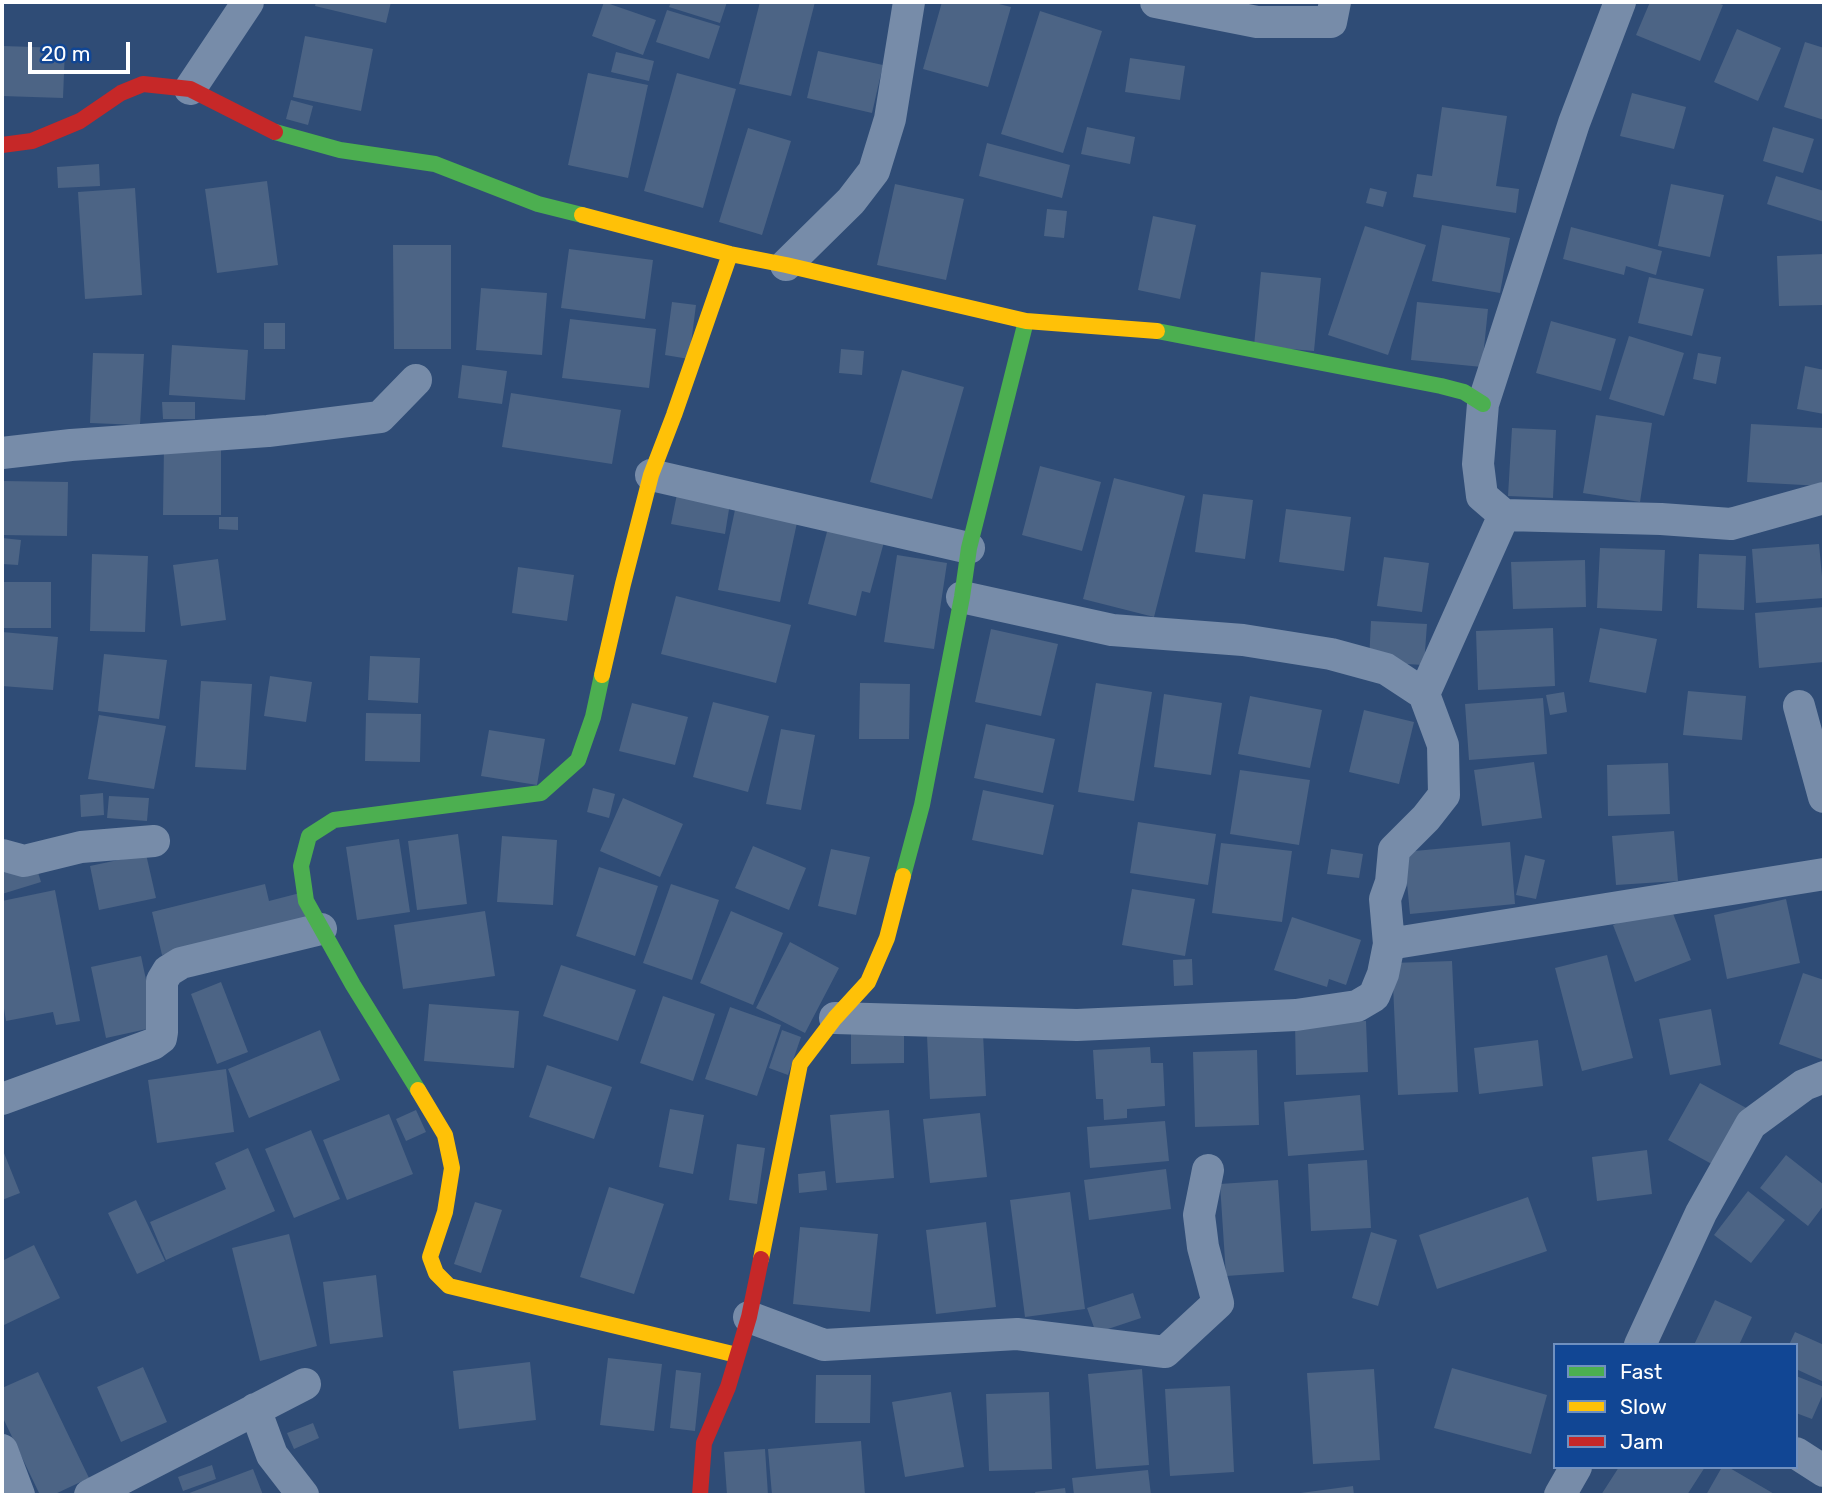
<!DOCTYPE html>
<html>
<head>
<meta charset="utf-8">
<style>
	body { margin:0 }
	#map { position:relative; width:1826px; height:1497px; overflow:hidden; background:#2f4c76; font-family:Rubik,sans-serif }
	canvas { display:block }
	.frame { position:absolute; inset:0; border:4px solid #fff; pointer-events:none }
	.legend { position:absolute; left:1553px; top:1343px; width:245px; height:126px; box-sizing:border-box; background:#114694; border:2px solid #7090bf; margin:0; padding:9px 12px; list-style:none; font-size:21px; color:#fff }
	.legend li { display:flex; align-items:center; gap:14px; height:35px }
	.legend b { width:35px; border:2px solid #7090bf }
	.scale { position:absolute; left:28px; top:42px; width:102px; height:32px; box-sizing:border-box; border:4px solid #fff; border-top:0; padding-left:9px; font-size:21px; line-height:24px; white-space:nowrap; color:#fff; -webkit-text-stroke:5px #114694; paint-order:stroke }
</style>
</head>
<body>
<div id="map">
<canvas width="1826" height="1497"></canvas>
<div class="frame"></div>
<ul class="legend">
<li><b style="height:9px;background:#4caf50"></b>Fast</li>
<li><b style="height:9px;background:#ffc107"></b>Slow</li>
<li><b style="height:9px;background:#c62828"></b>Jam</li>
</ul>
<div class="scale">20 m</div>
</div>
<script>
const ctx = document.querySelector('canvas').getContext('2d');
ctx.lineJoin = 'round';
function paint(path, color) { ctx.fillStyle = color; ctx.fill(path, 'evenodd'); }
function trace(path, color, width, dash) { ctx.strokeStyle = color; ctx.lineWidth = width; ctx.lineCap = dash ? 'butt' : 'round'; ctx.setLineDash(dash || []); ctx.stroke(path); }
paint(new Path2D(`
	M316,2H391L386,23L315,6Z
	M604,2L656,20L643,55L592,36Z
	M671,2H727L720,23L669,7Z
	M760,2H815L791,96L739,84Z
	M942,2H991L1011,7L988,87L923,69Z
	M1650,2H1715L1723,5L1700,61L1636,35Z
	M667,10L720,26L709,59L656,42Z
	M1040,11L1102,31L1063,153L1001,134Z
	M1737,29L1781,48L1758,101L1714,82Z
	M305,36L373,49L361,111L293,97Z
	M1805,42L1824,48V120L1784,107Z
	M2,46L65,48L63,98L2,96Z
	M818,51L883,65L872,113L807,98Z
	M616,52L654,61L649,81L611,72Z
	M1130,58L1185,66L1180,100L1125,92Z
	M588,73L648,85L628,178L568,165Z
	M677,73L736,89L703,208L644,191Z
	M1632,93L1686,107L1674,149L1620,136Z
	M291,100L313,106L308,125L286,119Z
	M1442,107L1507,116L1496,186L1519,189L1516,213L1413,197L1417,174L1432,176Z
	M1087,127L1135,137L1130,164L1081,154Z
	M1773,127L1814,139L1803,173L1763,161Z
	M748,128L791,141L762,235L719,222Z
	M987,143L1070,165L1062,198L979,176Z
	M99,164L100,186L58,188L57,167Z
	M1776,176L1824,191V222L1767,204Z
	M267,181L278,265L217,273L205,189Z
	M895,184L964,199L946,280L877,265Z
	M1671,184L1724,195L1710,257L1658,246Z
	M135,188L142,295L85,299L78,192Z
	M1370,188L1387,192L1383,207L1366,203Z
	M1047,209L1067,211L1064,238L1044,236Z
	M1153,216L1196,225L1180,299L1138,290Z
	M1442,225L1510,238L1500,293L1432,281Z
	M1365,226L1426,245L1388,355L1328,335Z
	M1571,227L1662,251L1656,275L1626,266L1624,275L1563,259Z
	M393,245H451V349H394Z
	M569,249L653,260L645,319L561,308Z
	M1824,254V305L1779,306L1777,256Z
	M1261,272L1321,278L1314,351L1254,346Z
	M1649,277L1704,289L1692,336L1638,323Z
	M481,288L547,293L542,355L476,350Z
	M672,302L696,305L689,359L665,355Z
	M1417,302L1488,309L1482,367L1411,360Z
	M570,319L656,329L649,388L562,378Z
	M1551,321L1616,339L1601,391L1536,373Z
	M264,323H285V349H264Z
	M1629,336L1684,353L1664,416L1609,399Z
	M172,345L248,350L245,400L169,395Z
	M841,349L864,351L862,375L839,373Z
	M93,353L144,354L140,425L90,423Z
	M1698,353L1721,357L1716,384L1693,379Z
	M462,365L507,371L502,404L458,398Z
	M1805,366L1824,370V414L1797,409Z
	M902,370L964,387L932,499L870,482Z
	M511,393L621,410L612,464L502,447Z
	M162,402H195V419H163Z
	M1596,415L1652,423L1640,502L1583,493Z
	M1751,424L1824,428L1823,486L1747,482Z
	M1512,428L1556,430L1553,498L1508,496Z
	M164,445H221V515H163Z
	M1040,466L1101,482L1082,551L1022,535Z
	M1114,478L1185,496L1154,617L1083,599Z
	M2,481L68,482L67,536L2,535Z
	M677,494L730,503L725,534L671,524Z
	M1203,494L1253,500L1245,559L1195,552Z
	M736,505L798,518L780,602L718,590Z
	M1286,509L1351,517L1344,571L1279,562Z
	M219,517H238V530L219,529Z
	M828,528L884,542L870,593L862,591L856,616L808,604Z
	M2,538L21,540L18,565L2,564Z
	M1819,544L1824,598L1756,603L1752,549Z
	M1600,548L1665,550L1662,611L1597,608Z
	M92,554L148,556L145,632L90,631Z
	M1699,554L1746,556L1744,610L1697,608Z
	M897,555L947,563L934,649L884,642Z
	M1384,557L1429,563L1422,612L1377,606Z
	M218,559L226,620L181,626L173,565Z
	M1585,560L1586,607L1513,609L1511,562Z
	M518,567L574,575L567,621L512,613Z
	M2,582H51V628H2Z
	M676,596L791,625L776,683L661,654Z
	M1824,607V662L1759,668L1755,613Z
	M1371,621L1427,624L1424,665L1369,662Z
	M1553,628L1555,686L1478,690L1476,631Z
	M1600,628L1657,639L1646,693L1589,682Z
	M991,629L1058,644L1041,716L975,702Z
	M2,632L58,637L53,690L2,686Z
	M104,654L167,660L159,719L98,711Z
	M370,656L420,658L418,703L368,700Z
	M270,676L312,682L306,722L264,716Z
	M201,681L252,684L246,770L195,767Z
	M860,683L910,684L909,739H859Z
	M1096,683L1152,692L1134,801L1078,792Z
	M1688,691L1746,696L1742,740L1683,735Z
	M1564,692L1567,712L1550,715L1546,695Z
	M1164,694L1222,703L1211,775L1154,767Z
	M1250,696L1322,710L1310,768L1238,754Z
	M1543,698L1547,754L1469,760L1465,704Z
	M713,702L769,716L748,792L693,777Z
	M632,703L688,717L675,765L619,751Z
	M1364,710L1414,722L1399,784L1349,772Z
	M366,713L421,714L420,762L365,761Z
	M99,715L166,726L154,789L88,779Z
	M986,724L1055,739L1043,793L974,778Z
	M781,729L815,735L801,810L766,804Z
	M489,730L545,739L537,785L481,776Z
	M1534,762L1542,818L1482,826L1474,770Z
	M1668,763L1670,814L1608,816L1607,765Z
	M1240,770L1310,780L1299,845L1230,834Z
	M593,788L615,794L609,818L587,812Z
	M983,790L1054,805L1043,855L972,840Z
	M103,793L104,815L81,817L80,795Z
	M109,796L149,798L147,821L107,818Z
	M623,798L683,824L660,877L600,851Z
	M1138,822L1216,834L1208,885L1130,873Z
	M1674,831L1678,881L1616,885L1612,836Z
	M458,834L467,904L417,910L408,841Z
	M502,836L557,840L553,905L497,902Z
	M399,839L410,912L357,920L346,847Z
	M1510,842L1515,904L1410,914L1404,852Z
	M1221,843L1292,851L1282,922L1212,913Z
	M753,846L806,868L789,910L735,888Z
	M831,849L870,857L856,915L818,906Z
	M1331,849L1363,854L1359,878L1327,874Z
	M146,854L156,898L99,910L90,866Z
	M1525,855L1545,860L1536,899L1516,895Z
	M35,863L41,882L2,894V873Z
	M599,867L658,886L635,956L576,936Z
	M265,884L269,901L300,893L306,919L162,955L152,912Z
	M671,884L719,900L692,980L643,963Z
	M1132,889L1195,899L1185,956L1122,945Z
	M55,890L80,1021L56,1025L53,1012L6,1021L2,996V901Z
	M1786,899L1800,963L1727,979L1714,915Z
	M1669,903L1691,960L1635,982L1613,925Z
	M485,911L495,976L403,989L394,925Z
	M731,911L783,933L753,1005L700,983Z
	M1292,917L1361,940L1346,985L1329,979L1327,987L1274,970Z
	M790,942L839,968L805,1033L756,1008Z
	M1607,955L1633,1058L1582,1071L1555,968Z
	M141,956L156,1027L106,1038L91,967Z
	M1192,959L1193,985L1174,986L1173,960Z
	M1452,961L1458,1092L1398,1095L1392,963Z
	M561,965L636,990L618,1041L543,1016Z
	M1803,973L1824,980V1060L1779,1044Z
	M221,982L248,1052L217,1064L191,994Z
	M663,996L715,1014L693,1081L640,1063Z
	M429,1004L519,1011L514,1068L424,1061Z
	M730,1007L781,1025L757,1096L705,1079Z
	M1711,1009L1721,1065L1670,1075L1659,1019Z
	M1366,1021L1368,1072L1296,1075L1295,1023Z
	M851,1026H904V1063L851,1064Z
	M320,1030L340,1080L249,1118L228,1069Z
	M782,1030L801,1037L788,1075L769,1068Z
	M983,1033L986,1096L930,1099L927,1036Z
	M1538,1040L1543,1086L1479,1094L1474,1048Z
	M1150,1047L1151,1063H1163L1165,1106L1127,1109V1118L1104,1120L1103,1099H1096L1093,1050Z
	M1257,1050L1259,1125L1195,1127L1193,1052Z
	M547,1065L612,1087L594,1139L529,1117Z
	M226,1069L234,1132L157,1143L148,1080Z
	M1700,1083L1750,1110L1719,1168L1668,1140Z
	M1360,1095L1364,1150L1288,1156L1284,1102Z
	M670,1109L704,1115L693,1174L659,1167Z
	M416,1110L426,1132L406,1141L396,1119Z
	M889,1110L894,1178L836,1183L830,1115Z
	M980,1113L987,1177L930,1183L923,1119Z
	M389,1114L413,1174L347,1200L323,1140Z
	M1165,1121L1169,1161L1090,1168L1087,1127Z
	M311,1130L340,1199L294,1218L265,1149Z
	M737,1144L765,1148L757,1204L729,1200Z
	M2,1148L20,1193L2,1200Z
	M248,1148L275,1211L166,1260L150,1222L226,1189L215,1163Z
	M1647,1150L1652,1194L1597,1201L1592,1157Z
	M1786,1155L1824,1185V1205L1808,1226L1760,1188Z
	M1367,1160L1371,1228L1311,1231L1308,1164Z
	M1166,1169L1171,1209L1089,1220L1084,1180Z
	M825,1171L827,1190L799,1193L798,1174Z
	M1278,1180L1284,1272L1226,1276L1220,1184Z
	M609,1187L664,1204L634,1294L580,1277Z
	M1748,1191L1785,1220L1751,1263L1714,1235Z
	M1070,1192L1085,1309L1025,1317L1010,1200Z
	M1528,1197L1547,1251L1437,1289L1419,1235Z
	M136,1200L165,1261L137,1274L108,1213Z
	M475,1202L502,1210L481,1273L454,1264Z
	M986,1222L996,1307L936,1314L926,1230Z
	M800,1227L878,1234L870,1312L793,1304Z
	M1371,1232L1397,1240L1378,1306L1352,1298Z
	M289,1234L317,1346L260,1361L232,1248Z
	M34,1245L60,1298L2,1326V1261Z
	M376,1275L383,1337L330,1344L323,1282Z
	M1133,1293L1141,1318L1096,1333L1087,1308Z
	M1715,1300L1752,1317L1739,1345H1694Z
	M1795,1332L1824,1345V1382L1796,1369V1345H1789Z
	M608,1358L662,1364L654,1431L600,1425Z
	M530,1362L536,1420L459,1429L453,1371Z
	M143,1367L167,1422L121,1442L97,1387Z
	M1452,1368L1547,1395L1531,1454L1434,1428Z
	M1142,1369L1149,1465L1096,1469L1088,1374Z
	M1374,1369L1380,1460L1313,1464L1307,1373Z
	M676,1370L701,1373L695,1431L670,1428Z
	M38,1372L89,1478L53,1495H40L2,1416V1388Z
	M816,1375H871L870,1423H815Z
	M1796,1376L1824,1387V1392L1812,1419L1796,1413Z
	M1230,1386L1234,1472L1170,1476L1165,1389Z
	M951,1392L964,1467L905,1477L892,1402Z
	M1049,1392L1052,1469L989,1471L986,1394Z
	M313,1423L319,1438L294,1449L287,1433Z
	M861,1441L865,1495H772L768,1449Z
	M765,1449L768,1495H727L724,1452Z
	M212,1465L216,1479L183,1491L178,1477Z
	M1619,1467H1705L1687,1495H1601Z
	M1722,1467H1728L1776,1495H1706Z
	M253,1469L263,1495H184Z
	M1148,1470L1151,1495H1074L1072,1478Z
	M1353,1486L1354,1495H1293V1494Z
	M1065,1488L1066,1495H1036L1035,1492Z`), '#4c6485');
trace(new Path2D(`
	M1156,2L1257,22H1331L1335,2
	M1620,2L1574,123L1483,404L1478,464L1482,496L1504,515L1661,519L1731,524L1824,498
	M190,89L248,2
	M786,265L851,201L874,171L890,119L909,2
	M2,453L71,445L268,431L380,417L416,380
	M651,475L969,548
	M962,597L1112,630L1243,640L1331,654L1386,669L1424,694L1443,745L1444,795L1426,818L1394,850L1391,882L1385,899L1389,944L1824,874
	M1424,694L1504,515
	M1799,706L1824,797
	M2,855L24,861L81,847L154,841
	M835,1018L1077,1025L1296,1015L1357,1006L1374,996L1383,974L1389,944
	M2,1099L153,1044L161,1038L162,1032V981L168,971L181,963L321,929
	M749,1317L824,1345L1017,1334L1165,1352L1218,1303L1203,1247L1199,1215L1208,1170
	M1640,1345L1701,1213L1751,1124L1804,1085L1824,1077
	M255,1409L272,1455L303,1495
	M2,1450L19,1495
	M1796,1453L1824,1471
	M90,1495L305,1384
	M1560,1495L1576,1467`), '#778ca9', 32);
trace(new Path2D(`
	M275,132L340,150L435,164L538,204L582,215
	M1157,331L1441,386L1464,392L1483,404
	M903,876L922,805L962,597L969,548L1026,321
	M418,1090L353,985L306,901L301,866L309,836L334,820L541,793L578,760L593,717L602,675`), '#4caf50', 16);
trace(new Path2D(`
	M582,215L730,254L786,265L1026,321L1157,331
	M602,675L623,584L651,475L674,415L730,254
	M418,1090L445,1135L452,1168L445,1212L430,1257L436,1273L449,1286L737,1355
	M761,1259L800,1064L835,1018L868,982L887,938L903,876`), '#ffc107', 16);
trace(new Path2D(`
	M2,145L32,141L80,121L121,93L143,84L190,89L275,132
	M700,1495L704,1443L728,1387L749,1317L761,1259`), '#c62828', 16);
</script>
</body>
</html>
